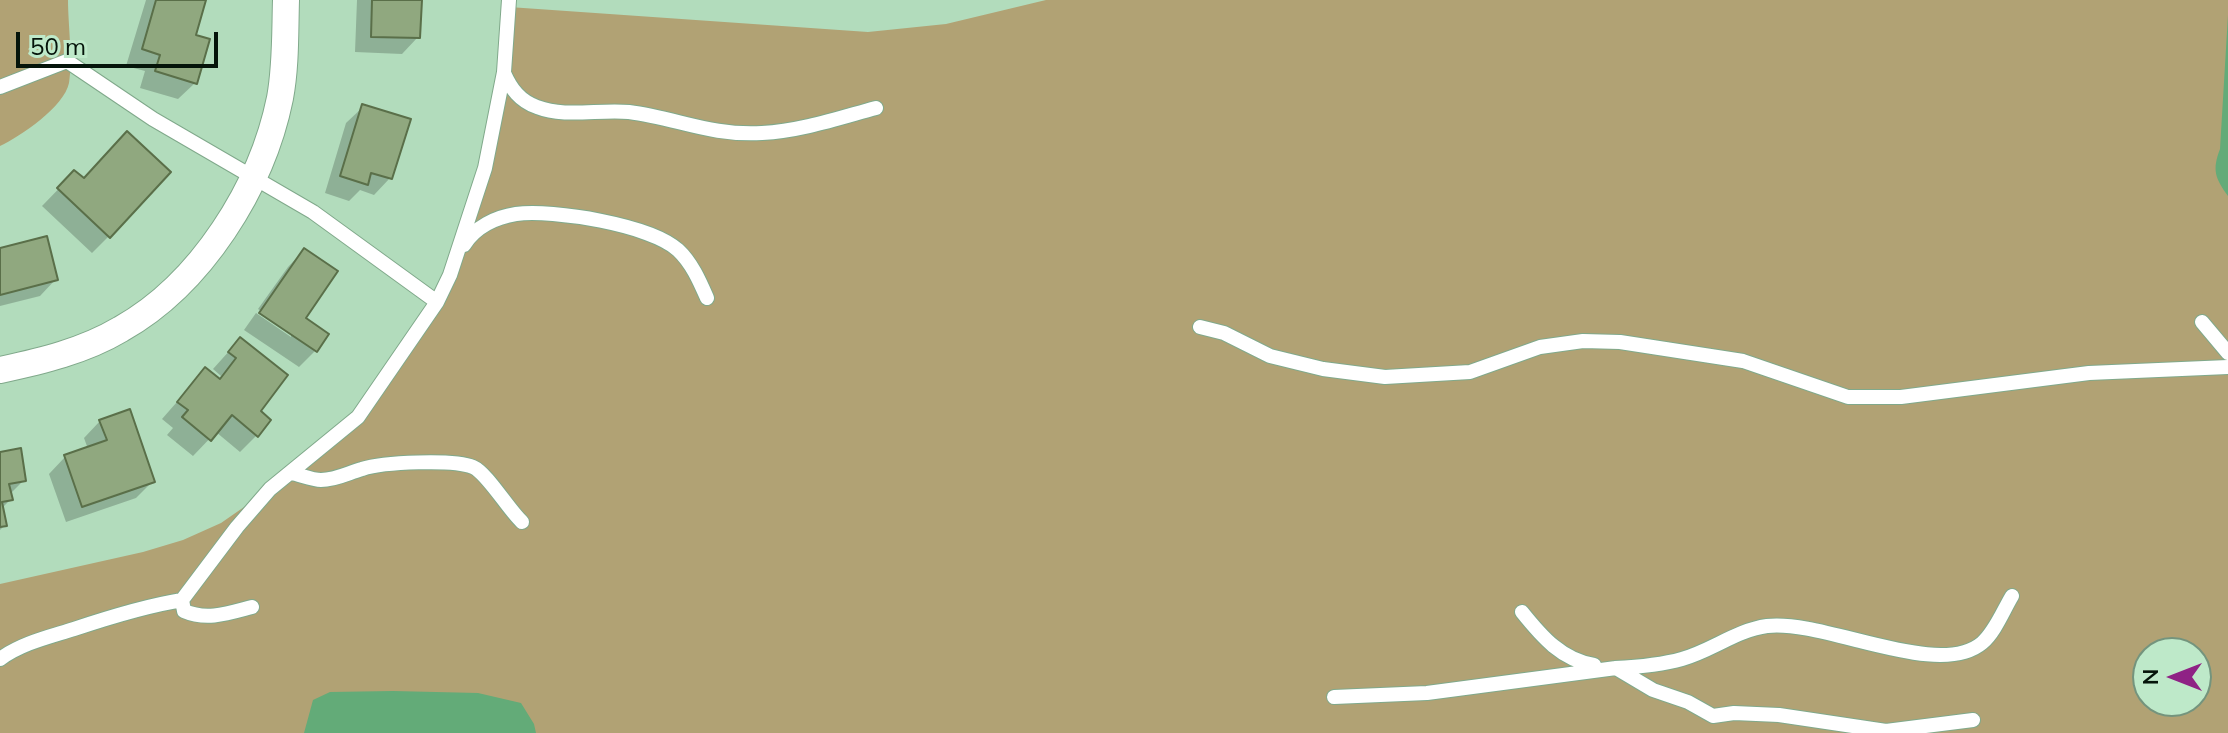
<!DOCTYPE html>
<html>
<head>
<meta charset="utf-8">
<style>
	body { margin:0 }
	#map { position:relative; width:2228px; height:733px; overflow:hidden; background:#b2dcbc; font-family:Mulish,sans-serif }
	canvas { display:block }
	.north { position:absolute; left:2132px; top:637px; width:80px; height:80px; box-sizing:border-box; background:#bee9c9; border:2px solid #74947d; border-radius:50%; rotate:270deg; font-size:22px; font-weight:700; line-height:32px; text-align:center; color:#05140a }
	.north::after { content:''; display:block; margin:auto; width:28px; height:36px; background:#8f2285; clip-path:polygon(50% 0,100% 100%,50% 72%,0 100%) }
	.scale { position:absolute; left:16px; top:32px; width:202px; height:36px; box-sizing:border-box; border:4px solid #05140a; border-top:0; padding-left:10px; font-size:24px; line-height:28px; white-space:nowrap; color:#05140a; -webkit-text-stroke:6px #bee9c9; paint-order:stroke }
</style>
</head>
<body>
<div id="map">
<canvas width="2228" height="733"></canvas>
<div class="north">N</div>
<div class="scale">50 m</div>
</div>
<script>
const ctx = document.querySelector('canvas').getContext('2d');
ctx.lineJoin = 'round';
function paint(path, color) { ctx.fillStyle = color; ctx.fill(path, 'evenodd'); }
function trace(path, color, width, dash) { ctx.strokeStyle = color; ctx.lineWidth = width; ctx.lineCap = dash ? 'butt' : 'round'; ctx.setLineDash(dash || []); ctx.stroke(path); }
paint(new Path2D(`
	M0,0H68C68,24 73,60 69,83C64,107 21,136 0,146Z
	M1046,0H2228V733H0V584L143,552L183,540L221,523L270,489L358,417L430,315L485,168L509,7L868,32L946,24ZM2148,653H2196V701H2148Z`), '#b1a274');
paint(new Path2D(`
	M2228,15V196C2215,178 2212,170 2220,149Z
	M393,691L478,693L521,703L534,724L536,733H304L313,700L330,692Z`), '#63ab78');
paint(new Path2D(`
	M146,0H204L193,36L195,83L178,99L140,88L145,71L126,66Z
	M354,0H420L418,37L402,54L355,52L357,0Z
	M363,107L390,178L374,195L360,190L349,201L325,193L346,123Z
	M74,173L109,236L92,253L42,206Z
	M304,250L303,318L315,351L299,367L244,330L256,313L291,337V332L258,309L288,267Z
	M0,251L56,279L40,296L0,306Z
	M240,339L258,411L257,435L240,452L216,432L193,456L167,435L173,428L162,419L205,370L218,380L221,376L213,369Z
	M100,421L153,481L136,498L66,522L49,474L65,457L88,449L84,438Z
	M0,454L24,480L9,495L10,500L1,509L4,526L0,530Z`), '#0003');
const building = new Path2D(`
	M156,0H206L196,35L210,39L197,84L155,71L160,55L142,49Z
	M372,0H422L420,38L371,37Z
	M362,104L411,119L392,179L371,173L368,185L340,176Z
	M127,131L171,172L110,238L57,188L74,170L84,178Z
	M47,236L58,280L0,295V248Z
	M304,248L338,271L306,318L329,334L317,352L259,313Z
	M240,337L288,375L261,411L271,420L258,437L232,415L211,441L182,417L188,410L177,402L205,367L220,379L236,358L228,352Z
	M130,409L155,482L82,507L64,455L107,440L99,420Z
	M21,448L26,481L9,484L13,500L2,502L7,526L0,527V452Z`);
paint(building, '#90a87f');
trace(building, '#5a6f49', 2);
const lane = new Path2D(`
	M504,73C511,89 520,101 537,107C565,118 599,109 629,112C677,118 710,136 762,133C801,131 839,118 876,108
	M0,87L67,61L153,119L313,212L437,302
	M464,245C475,227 496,217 516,214C553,209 651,225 678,250C692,263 700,282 707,298
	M2202,322L2228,353
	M1200,327L1224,333L1270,356L1323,369L1385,377L1470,372L1540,347L1583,341L1620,342L1743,361L1848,397H1901L2089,373L2228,367
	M291,473C301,475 312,480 321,480C336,480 348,473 362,469C383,462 454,459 473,467C487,473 508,509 522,522
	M182,600L184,611C207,621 229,613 252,607
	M1522,612C1542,637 1562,660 1594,665
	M0,659C22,643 49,637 74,629C110,617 145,606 182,600L237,527L270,489L358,417L437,302L450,275L485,168L504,72L509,0
	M1615,668C1637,667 1661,665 1682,659C1711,651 1737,630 1767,626C1824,619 1938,680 1982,643C1995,632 2003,611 2012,596
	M1334,697L1427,693L1616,668L1653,690L1688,702L1713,716L1734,713L1779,715L1886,731L1973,720`);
const street = new Path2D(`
	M0,370C42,361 84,351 121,329C201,284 262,187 280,98C286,66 285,33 286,0`);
trace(lane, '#80a98b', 16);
trace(street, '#80a98b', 28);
trace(lane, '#fff', 14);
trace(street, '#fff', 26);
</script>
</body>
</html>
